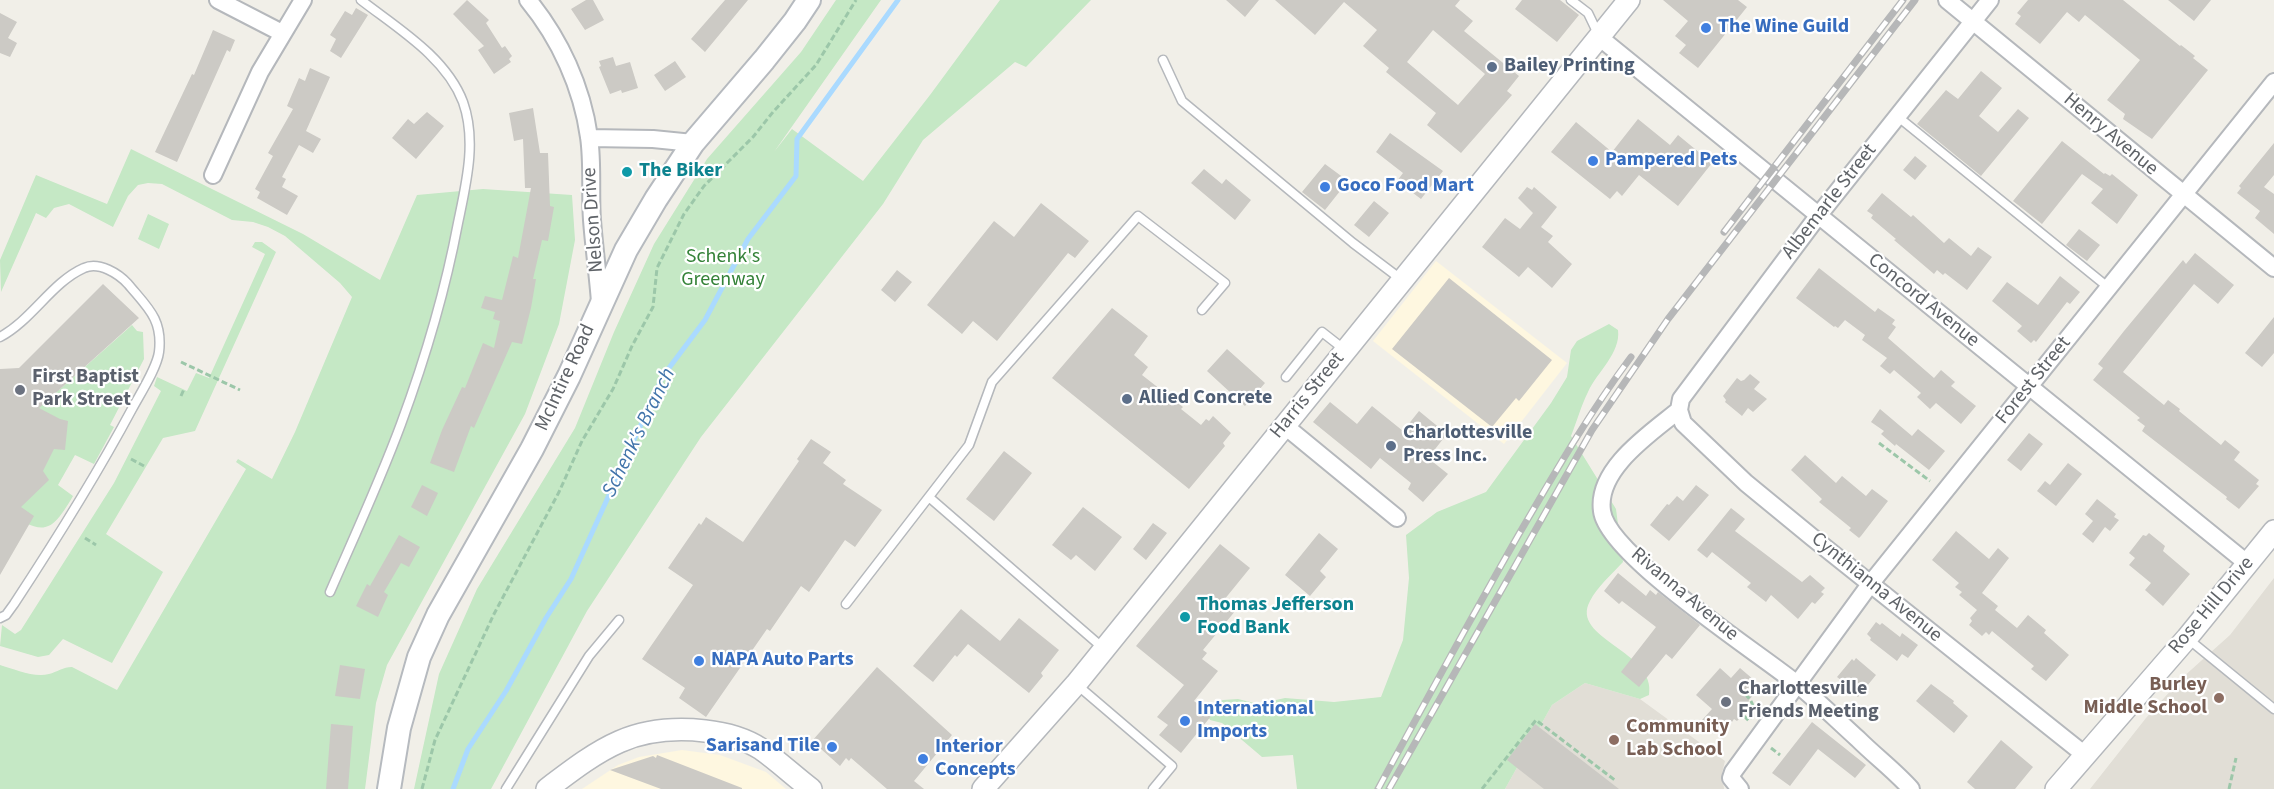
<!DOCTYPE html>
<html>
<head>
<meta charset="utf-8">
<style>
	body { margin:0 }
	canvas { display:block; background:#f1efe8 }
</style>
</head>
<body>
<canvas width="2274" height="789"></canvas>
<script>
const ctx = document.querySelector('canvas').getContext('2d');
ctx.lineJoin = 'round';
function paint(path, color) { ctx.fillStyle = color; ctx.fill(path, 'evenodd'); }
function trace(path, color, width, dash) { ctx.strokeStyle = color; ctx.lineWidth = width; ctx.lineCap = dash ? 'butt' : 'round'; ctx.setLineDash(dash || []); ctx.stroke(path); }
function write(font, color, halo, rows, align = 'center') {
  ctx.font = font + ' "Source Sans 3",sans-serif'; ctx.lineWidth = 4.5; ctx.setLineDash([]); ctx.textBaseline = 'middle'; ctx.strokeStyle = halo; ctx.fillStyle = color; for (const [text, x, y, turn = 0] of rows) {
    ctx.save(); ctx.translate(x, y); ctx.rotate((+turn || 0) * Math.PI / 180); ctx.textAlign = isNaN(turn) ? turn : align; if (halo) ctx.strokeText(text, 0, 0); ctx.fillText(text, 0, 0); ctx.restore();
  }
}
paint(new Path2D(`
	M1436,261L1567,363L1504,444L1373,341Z
	M682,750L720,755L766,772L786,789H582L618,765L639,757Z`), '#fef7e0');
paint(new Path2D(`
	M2274,578V789H2090L2146,718L2182,678L2230,635Z
	M1585,683L1640,699L1725,761L1722,773L1724,789H1505L1552,705Z`), '#e1ded6');
paint(new Path2D(`
	M836,0H881L774,152L792,129L863,181L930,95L1000,0H1091L1026,67L1015,62L923,140L883,204L701,437L587,611L491,789H414L439,674L477,589L575,428L614,332L654,244L707,159L801,52Z
	M131,149L303,234L380,280L417,195L483,189L572,195L575,240L559,324L525,414L387,665L376,703L365,789H0V665C14,669 34,678 49,674C57,672 63,667 72,667L117,690L246,469L236,462L238,459L272,479L295,432L352,297L340,283L285,236L268,227L253,222L232,220L162,184L148,183L138,185L128,196L113,227L69,204L54,208L46,218L36,213L1,292L0,260L36,175L107,204Z
	M148,214L169,224L159,249L138,239Z
	M255,242H262L276,252L195,431L163,438L106,534L163,572L112,663L63,639L49,655L38,657L0,646L2,625L15,634L21,630L114,483L161,391L154,386L157,377L187,391L196,373L209,378L265,254L252,247Z
	M1609,324L1618,330C1621,353 1597,372 1588,392C1581,406 1577,421 1571,436L1616,509L1623,562C1612,574 1597,587 1590,601C1569,639 1657,651 1649,695L1640,699L1585,683L1552,705L1505,789H1297L1293,755L1262,757L1222,723L1210,720L1207,714V708L1211,704L1223,700L1238,699L1258,704L1285,698L1334,702L1381,697L1403,640L1409,578L1406,535L1437,512L1486,492L1551,403L1567,377L1571,350L1577,341Z
	M132,325L137,331L143,332L144,359L110,425L114,427L94,464L75,455L58,485L73,496C47,541 42,530 0,511L46,381L59,390Z`), '#c5e8c5');
trace(new Path2D(`
	M453,789L468,749L506,691L546,618L571,579L663,376L705,320L748,239L796,176L797,139L898,0`), '#aadaff', 5);
paint(new Path2D(`
	M467,0L489,20L486,23L502,48L505,46L512,56L509,59L511,62L494,74L478,50L484,46L453,14Z
	M586,0H593L604,20L585,30L571,9Z
	M725,0H748L705,52L691,39Z
	M1226,0H1259L1245,17Z
	M1275,0H1460L1455,6L1473,21L1464,31L1519,76L1507,91L1512,95L1461,153L1427,125L1436,113L1386,72L1389,68L1363,46L1377,30L1344,2L1315,35ZM1433,30L1485,74L1458,105L1407,62Z
	M1522,0H1560L1579,15L1557,42L1515,9Z
	M1663,0H1738L1747,7L1698,68L1679,53L1686,45L1675,36L1688,21Z
	M2028,0H2123L2180,46L2181,45L2195,56L2193,58L2208,70L2152,139L2123,119L2125,114L2107,100L2140,60L2085,15L2079,22L2067,12L2040,44L2015,24L2021,16L2017,13Z
	M2168,0H2211L2194,21Z
	M356,8L368,15L341,58L330,51L336,39L330,35L345,11L352,15Z
	M0,13L17,22L8,38L17,43L10,57L0,53Z
	M213,30L235,40L230,52L227,50L177,162L155,152L192,74L194,75Z
	M613,57L616,66L630,62L638,88L622,93L621,90L610,94L599,67L601,66L599,61Z
	M675,61L686,77L665,91L654,75Z
	M310,68L330,77L306,131L321,139L313,153L299,145L282,177L286,179L282,187L298,196L287,215L257,198L260,192L255,189L273,156L268,153L293,109L287,106L299,78L305,81Z
	M1981,71L2002,88L1979,116L1998,132L2018,109L2029,118L1981,176L1917,124L1946,90L1958,99Z
	M533,108L540,153H548L550,206L554,207L548,241L542,240L533,279H536L531,308L522,344L512,342L474,428L471,426L454,472L430,463L442,430L462,387L465,388L483,343L494,348L500,321L493,319L495,312L481,308L485,296L502,300L513,256L518,258L531,188H525L523,139L514,141L509,113Z
	M427,112L444,126L416,159L392,138L408,119L414,124Z
	M1638,119L1670,145L1678,135L1712,163L1678,206L1639,175L1622,196L1617,191L1610,199L1551,152L1576,122L1612,152Z
	M1390,133L1443,171L1421,199L1397,181L1403,173L1376,152Z
	M2062,141L2104,174L2105,173L2110,176L2112,174L2138,195L2117,224L2091,203L2103,189L2082,174L2042,224L2013,201Z
	M2274,143V175L2264,187L2274,194V234L2255,218L2260,211L2237,193L2241,188L2239,186Z
	M1915,156L1927,166L1915,180L1903,170Z
	M1325,164L1348,181L1325,210L1302,192Z
	M1204,169L1222,184L1226,179L1251,200L1235,220L1191,183Z
	M1527,187L1532,190L1534,187L1557,207L1541,227L1553,236L1548,242L1572,264L1552,288L1528,267L1519,277L1482,247L1505,218L1520,229L1533,213L1518,198Z
	M1882,193L1911,217L1913,215L1944,243L1949,238L1971,256L1978,247L1992,257L1967,290L1945,273L1943,275L1937,270L1934,274L1894,240L1896,239L1871,218L1873,215L1867,211Z
	M1374,201L1389,213L1369,237L1354,225Z
	M1041,203L1089,241L1075,258L1068,253L997,341L973,321L962,334L927,305L994,221L1014,237Z
	M2079,229L2100,245L2087,261L2066,245Z
	M2195,253L2234,285L2218,304L2194,284L2123,372L2164,405L2168,400L2180,409L2179,411L2221,445L2225,440L2240,452L2234,460L2259,480L2256,484L2259,486L2239,509L2226,499L2227,497L2142,431L2145,426L2137,420L2140,418L2093,380L2103,368L2098,364L2124,331L2183,260L2186,264Z
	M1819,268L1875,312L1878,308L1895,320L1892,324L1896,327L1888,338L1934,378L1941,370L1955,382L1951,386L1976,406L1961,424L1936,403L1930,409L1917,397L1921,393L1894,370L1890,374L1880,366L1887,358L1862,340L1865,335L1845,320L1838,328L1835,326L1834,327L1796,298Z
	M897,270L912,282L895,302L881,290Z
	M2060,276L2080,292L2070,304L2067,302L2036,342L2034,340L2031,343L2017,331L2022,326L1992,301L2007,282L2038,305Z
	M1449,278L1552,360L1519,401L1516,398L1492,427L1392,349Z
	M103,284L139,318L39,408L60,419L68,421L65,450L54,449L43,471L49,480L21,507L34,516L0,575V369L19,368Z
	M1112,308L1148,336L1134,355L1148,367L1142,375L1183,407L1181,409L1201,425L1206,419L1209,421L1213,416L1231,433L1223,443L1225,446L1189,489L1052,378Z
	M2274,317V353L2262,367L2245,353Z
	M1227,349L1265,383L1245,406L1207,371Z
	M1750,374L1760,382L1754,389L1767,399L1753,412L1748,408L1742,416L1725,402L1726,400L1723,396L1737,378L1741,381L1744,380Z
	M1330,402L1357,424L1372,406L1403,431L1419,411L1447,434L1428,458L1448,474L1423,502L1408,489L1411,483L1380,458L1371,469L1313,422Z
	M1880,409L1912,436L1918,429L1945,451L1929,470L1896,444L1895,446L1881,434L1884,431L1871,422Z
	M2029,433L2043,444L2021,471L2007,460Z
	M811,439L831,452L823,463L846,480L843,484L882,510L855,547L845,540L809,592L801,586L770,631L767,629L706,717L679,698L685,688L642,659L693,585L668,568L699,523L701,525L706,517L743,542L799,461L797,459Z
	M1004,451L1032,473L994,521L966,499Z
	M1805,455L1836,483L1842,476L1866,496L1872,489L1888,501L1861,536L1859,538L1849,530L1851,528L1819,502L1822,499L1791,470Z
	M2068,463L2082,474L2056,506L2037,491L2045,481L2050,485Z
	M422,485L438,493L427,516L411,507Z
	M1696,485L1709,495L1669,541L1650,525L1667,504L1669,505L1677,496L1683,501Z
	M2097,499L2116,514L2114,517L2119,520L2110,531L2105,527L2093,543L2082,534L2093,521L2085,514Z
	M1083,507L1122,537L1095,571L1076,555L1071,560L1052,545Z
	M1731,508L1745,519L1735,531L1802,582L1810,575L1825,588L1821,592L1824,594L1815,604L1812,602L1798,619L1771,595L1766,602L1747,587L1751,583L1712,552L1707,558L1697,550Z
	M1153,523L1167,533L1146,560L1133,549Z
	M1956,531L1989,559L1998,548L2009,558L1982,593L1998,606L1995,610L2017,628L2028,615L2046,630L2044,633L2069,655L2046,681L2031,669L2034,666L1992,631L1989,635L1986,632L1982,636L1969,625L1972,621L1970,618L1977,610L1959,595L1962,592L1955,587L1959,583L1932,560Z
	M1319,533L1338,549L1320,571L1326,577L1310,596L1285,575Z
	M2149,533L2165,546L2163,551L2190,574L2163,606L2145,590L2151,583L2129,565L2135,558L2129,553L2143,535L2146,536Z
	M399,535L420,547L409,567L401,563L384,592L388,595L378,617L356,606L367,584L370,586Z
	M1220,544L1250,568L1224,600L1236,610L1203,650L1207,653L1202,659L1218,671L1194,701L1212,715L1181,753L1159,735L1168,725L1157,717L1184,685L1136,646Z
	M1618,573L1646,596L1650,590L1656,595L1658,592L1700,625L1672,659L1666,654L1639,687L1621,672L1656,627L1622,601L1619,604L1604,591Z
	M961,609L1000,641L1019,618L1059,650L1041,673L1043,676L1029,693L968,644L957,657L955,655L933,682L913,666Z
	M1876,622L1880,625L1882,623L1900,637L1902,633L1918,645L1908,658L1902,654L1897,661L1870,640L1871,638L1867,634Z
	M1856,658L1876,675L1858,697L1840,682L1841,680L1837,677L1852,659L1854,661Z
	M340,665L365,669L360,699L335,696Z
	M877,667L952,735L914,781L924,789H887L851,758L849,761L846,758L840,766L812,741Z
	M1720,668L1731,678L1740,668L1761,686L1749,700L1748,703L1751,706L1737,721L1734,719L1732,722L1730,720L1718,734L1702,720L1712,709L1696,695Z
	M1931,684L1954,701L1953,703L1968,716L1954,733L1916,701Z
	M1812,722L1866,765L1855,778L1818,749L1790,786L1772,773Z
	M331,724L353,726L348,789H326Z
	M1535,724L1619,789H1544L1507,760Z
	M2001,740L2033,767L2015,789H1975L1967,782Z
	M657,755L742,788V789H661L610,770L653,756L656,758Z`), '#cccac5');
const service = new Path2D(`
	M1571,0L1588,13L1599,36
	M1163,60L1182,101L1353,243L1402,280
	M1897,116L2109,288
	M0,337C32,320 52,282 84,268C99,261 119,274 128,284C147,307 163,319 159,352C157,368 140,394 132,409C96,476 56,540 14,604L6,615L0,618
	M1286,377L1322,332L1345,350
	M930,498L1103,648
	M330,592C354,537 380,481 401,424C425,359 445,292 458,223C466,184 477,141 463,102C446,57 397,28 361,0
	M846,604L969,445L992,382L1138,216L1225,283L1202,310
	M2187,638L2274,709
	M1076,684L1172,766L1153,789
	M506,789L589,656L619,620`);
const minor = new Path2D(`
	M218,0L282,33
	M528,0C560,39 582,87 589,137C593,164 590,193 592,220C594,247 598,275 600,302
	M1947,0L2274,268
	M1990,0L1818,216L1681,399L1679,410L1683,423L1746,483L1813,538L2085,755
	M1599,37L2248,564
	M589,138L653,139L693,143
	M213,175L260,72L303,0
	M1679,410C1651,433 1596,469 1602,511C1607,555 1759,653 1797,684C1818,701 1838,721 1858,739C1875,756 1895,771 1911,789
	M1285,426L1397,518
	M1740,789L1731,778L1733,772L1871,583L2274,82`);
const tertiary = new Path2D(`
	M547,789C601,748 634,723 705,731C724,733 744,738 761,749C778,761 794,776 811,789
	M983,789L1076,684L1629,0
	M2056,789L2187,638L2274,531`);
const secondary = new Path2D(`
	M389,789L399,728L419,657L438,615L532,449L569,376L626,250L656,199L693,143L764,60L795,21L809,0`);
trace(service, '#b5b8bc', 11);
trace(minor, '#b5b8bc', 20);
trace(tertiary, '#b5b8bc', 24);
trace(secondary, '#b6babf', 26);
trace(new Path2D(`
	M181,362L240,390
	M181,396L184,389
	M1879,443L1930,481
	M131,459L144,466
	M85,538L96,545
	M1745,694C1754,703 1755,707 1750,719
	M1744,716L1749,721
	M1771,748L1780,755
	M422,789L435,740L494,614L559,492L582,441L613,389L632,346L653,307L657,268L684,214L704,186L753,137L773,112L816,65L856,0
	M1482,789L1536,720L1616,781
	M2229,789L2236,758`), '#9cc7a9', 3, [6, 3]);
trace(service, '#fff', 8);
trace(minor, '#fff', 16);
trace(tertiary, '#fff', 21);
trace(secondary, '#fff', 22);
const rail = new Path2D(`
	M1724,232L1903,0
	M1378,789C1424,704 1471,618 1519,534C1554,474 1589,413 1631,357
	M1389,789L1592,430L1668,319L1915,0`);
trace(rail, '#b6b7b8', 7);
trace(rail, '#fff', 4.5, [14]);
for (const [x, y, r, color] of [
	[1706,28,6,"#3f7fe0"],
	[1492,67,6,"#5c6f8a"],
	[1593,161,6,"#3f7fe0"],
	[627,172,6,"#0f9aa8"],
	[1325,187,6,"#3f7fe0"],
	[20,390,6,"#6b7280"],
	[1127,399,6,"#5c6f8a"],
	[1391,446,6,"#5c6f8a"],
	[1185,617,6,"#0f9aa8"],
	[699,661,6,"#3f7fe0"],
	[2219,698,6,"#8d6e63"],
	[1726,702,6,"#6b7280"],
	[1185,721,6,"#3f7fe0"],
	[1614,740,6,"#8d6e63"],
	[832,747,6,"#3f7fe0"],
	[923,759,6,"#3f7fe0"]
]) { const dot = new Path2D(); dot.arc(x, y, r, 0, 2 * Math.PI); ctx.fillStyle = color; ctx.fill(dot); trace(dot, '#fff', 2); }
write('bold 20px', '#366cbe', '#fff', [
	["The Wine Guild",1718,28],
	["Pampered Pets",1605,161],
	["Goco Food Mart",1337,187],
	["NAPA Auto Parts",711,661],
	["International",1197,710],
	["Imports",1197,733],
	["Sarisand Tile",820,747,"right"],
	["Interior",935,748],
	["Concepts",935,771]
], 'left');
write('bold 20px', '#4e5e75', '#fff', [
	["Bailey Printing",1504,67],
	["Allied Concrete",1139,399],
	["Charlottesville",1403,434],
	["Press Inc.",1403,457]
], 'left');
write('20px', '#5f6368', '#fff', [
	["Henry Avenue",2110,135,40],
	["Albemarle Street",1830,202,-52],
	["Nelson Drive",594,220,-94],
	["Concord Avenue",1923,301,39],
	["McIntire Road",566,378,-65],
	["Forest Street",2034,381,-51],
	["Harris Street",1308,396,-51],
	["Cynthianna Avenue",1876,588,39],
	["Rivanna Avenue",1684,595,40],
	["Rose Hill Drive",2212,606,-50]
]);
write('bold 20px', '#0d838f', '#fff', [
	["The Biker",639,172],
	["Thomas Jefferson",1197,606],
	["Food Bank",1197,629]
], 'left');
write('20px', '#348238', '#fff', [
	["Schenk's",723,258],
	["Greenway",723,281]
]);
write('bold 20px', '#5b616d', '#fff', [
	["First Baptist",32,378],
	["Park Street",32,401],
	["Charlottesville",1738,690],
	["Friends Meeting",1738,713]
], 'left');
write('bold 20px', '#785e54', '#fff', [
	["Burley",2207,686],
	["Middle School",2207,709],
	["Community",1626,728,"left"],
	["Lab School",1626,751,"left"]
], 'right');
write('italic 21px', '#4174aa', '#fff', [
	["Schenk's Branch",640,433,-64]
]);
</script>
</body>
</html>
